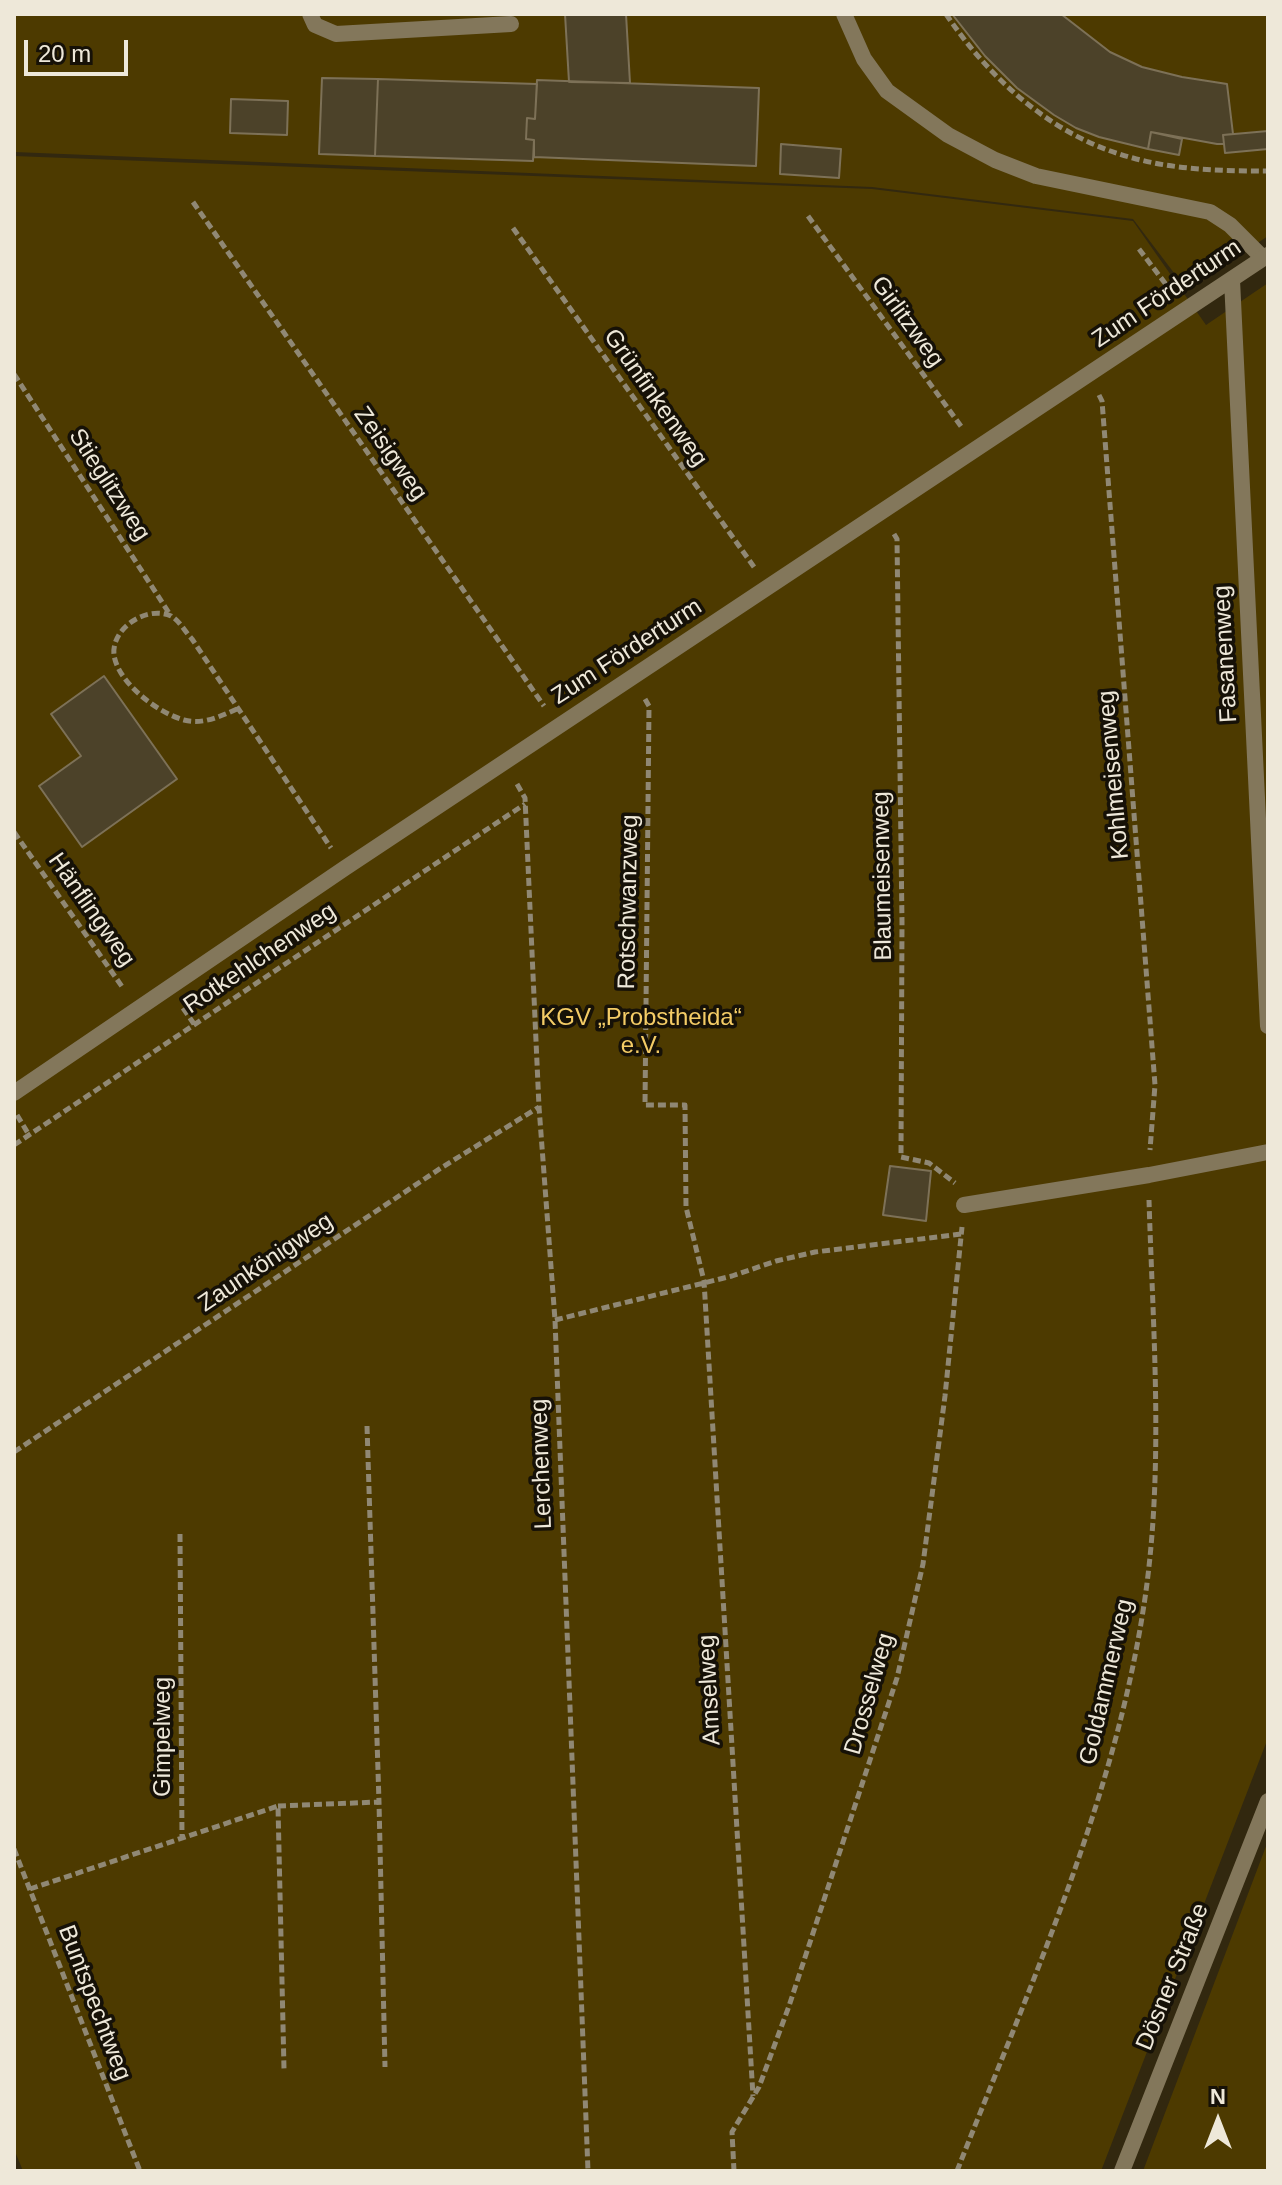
<!DOCTYPE html>
<html>
<head>
<meta charset="utf-8">
<style>
	body { margin:0 }
	#map { position:relative; width:1282px; height:2185px; overflow:hidden; background:#32280f; font-family:Helvetica,sans-serif }
	canvas { display:block }
	.frame { position:absolute; inset:0; border:16px solid #eee8d9; pointer-events:none }
	.north { position:absolute; left:1178px; top:2081px; width:80px; height:80px; -webkit-text-stroke:6px #161107; paint-order:stroke; rotate:0deg; font-size:22px; font-weight:700; line-height:32px; text-align:center; color:#eee8d9 }
	.north::after { content:''; display:block; margin:auto; width:28px; height:36px; background:#eee8d9; clip-path:polygon(50% 0,100% 100%,50% 72%,0 100%) }
	.scale { position:absolute; left:24px; top:40px; width:104px; height:36px; box-sizing:border-box; border:4px solid #eee8d9; border-top:0; padding-left:10px; font-size:24px; line-height:28px; white-space:nowrap; color:#eee8d9; -webkit-text-stroke:6px #161107; paint-order:stroke }
</style>
</head>
<body>
<div id="map">
<canvas width="1282" height="2185"></canvas>
<div class="frame"></div>
<div class="north">N</div>
<div class="scale">20 m</div>
</div>
<script>
const ctx = document.querySelector('canvas').getContext('2d');
ctx.lineJoin = 'round';
function paint(path, color) { ctx.fillStyle = color; ctx.fill(path, 'evenodd'); }
function trace(path, color, width, dash) { ctx.strokeStyle = color; ctx.lineWidth = width; ctx.lineCap = dash ? 'butt' : 'round'; ctx.setLineDash(dash || []); ctx.stroke(path); }
function write(font, color, halo, rows, align = 'center') {
  ctx.font = font + ' Helvetica,sans-serif'; ctx.lineWidth = 7; ctx.setLineDash([]); ctx.textBaseline = 'middle'; ctx.strokeStyle = halo; ctx.fillStyle = color; for (const [text, x, y, turn = 0] of rows) {
    ctx.save(); ctx.translate(x, y); ctx.rotate((+turn || 0) * Math.PI / 180); ctx.textAlign = isNaN(turn) ? turn : align; if (halo) ctx.strokeText(text, 0, 0); ctx.fillText(text, 0, 0); ctx.restore();
  }
}
paint(new Path2D(`
	M14,14H1268V236L1187,290L1133,219L872,187L14,152Z
	M14,156L872,189L1133,221L1206,325L1268,283V1738L1101,2171H23L14,2149Z
	M1268,1841V2171H1143Z`), '#4d3a00');
const building = new Path2D(`
	M565,14H626L630,83L569,82Z
	M1061,14L1110,52L1142,67L1182,77L1227,84L1233,134L1223,135L1224,144H1217L1151,132L1148,149L1099,137L1076,128L1054,115L1017,88L985,56L952,14Z
	M322,78L378,79L375,156L319,154Z
	M378,79L537,84L535,119L527,118L526,139L534,140L533,161L375,156Z
	M537,80L759,88L756,166L534,157V140L526,139L527,118L535,119Z
	M231,99L288,101L287,135L230,133Z
	M1268,131V149L1225,153L1223,135Z
	M1151,132L1182,139L1179,155L1148,149Z
	M781,144L841,149L839,178L780,174Z
	M104,676L177,779L82,847L39,786L81,756L51,714Z
	M890,1166L931,1171L926,1221L883,1215Z`);
paint(building, '#4c4229');
trace(building, '#7d7157', 2);
trace(new Path2D(`
	M946,14C990,80 1055,138 1133,158C1176,170 1224,171 1268,171
	M193,202L544,706
	M808,216L963,429
	M513,228L754,567
	M1139,249L1171,291
	M14,374L171,616
	M1099,395L1102,401L1155,1085L1150,1150
	M894,534L897,539L902,922L901,1157L929,1163L955,1183
	M645,699L649,706L645,1105H685L686,1207L704,1281L753,2096
	M237,709C221,716 203,725 184,720C158,713 118,683 114,655C111,628 147,605 171,616C179,620 186,633 192,639L331,848
	M517,784L525,798L539,1107L555,1320L588,2171
	M14,832L123,988
	M183,1008L194,1024
	M17,1115L29,1135
	M14,1145L525,804
	M555,1320L732,1276L776,1261L815,1252L961,1234
	M367,1426L379,1802
	M14,1452L441,1168L539,1107
	M180,1534L182,1838
	M278,1806L379,1802L385,2067
	M14,1849L140,2171
	M30,1889L278,1806L284,2069
	M734,2171L732,2132L759,2087L789,2006L897,1678L923,1564L945,1396L962,1227
	M957,2171C1030,1985 1116,1798 1145,1598C1164,1467 1153,1332 1149,1200`), '#908874', 5, [8, 4]);
trace(new Path2D(`
	M310,14L315,25L336,34L511,24
	M844,14L864,59L887,91L948,135L995,160L1036,176L1210,212L1230,225L1263,258
	M964,1205L1149,1175L1268,1152`), '#83775b', 16);
trace(new Path2D(`
	M1232,280L1268,1026
	M14,1093L345,868L1268,255
	M1122,2171L1268,1801`), '#83775b', 16);
write('24px', '#eee8d9', '#161107', [
	["Zum Förderturm",1167,294,-34],
	["Girlitzweg",907,322,54],
	["Grünfinkenweg",655,398,55],
	["Zeisigweg",390,454,55],
	["Stieglitzweg",109,485,57],
	["Zum Förderturm",627,652,-33],
	["Fasanenweg",1226,654,-93],
	["Kohlmeisenweg",1114,775,-95],
	["Blaumeisenweg",883,876,-91],
	["Rotschwanzweg",629,902,-89],
	["Hänflingweg",91,910,55],
	["Rotkehlchenweg",260,959,-34],
	["Zaunkönigweg",266,1263,-34],
	["Lerchenweg",542,1464,-92],
	["Goldammerweg",1107,1682,-77],
	["Amselweg",710,1690,-93],
	["Drosselweg",870,1694,-74],
	["Gimpelweg",163,1737,-90],
	["Dösner Straße",1173,1977,-68],
	["Buntspechtweg",94,2003,69]
]);
write('24px', '#f4cc66', '#161107', [
	["KGV „Probstheida“",641,1018],
	["e.V.",641,1046]
]);
</script>
</body>
</html>
